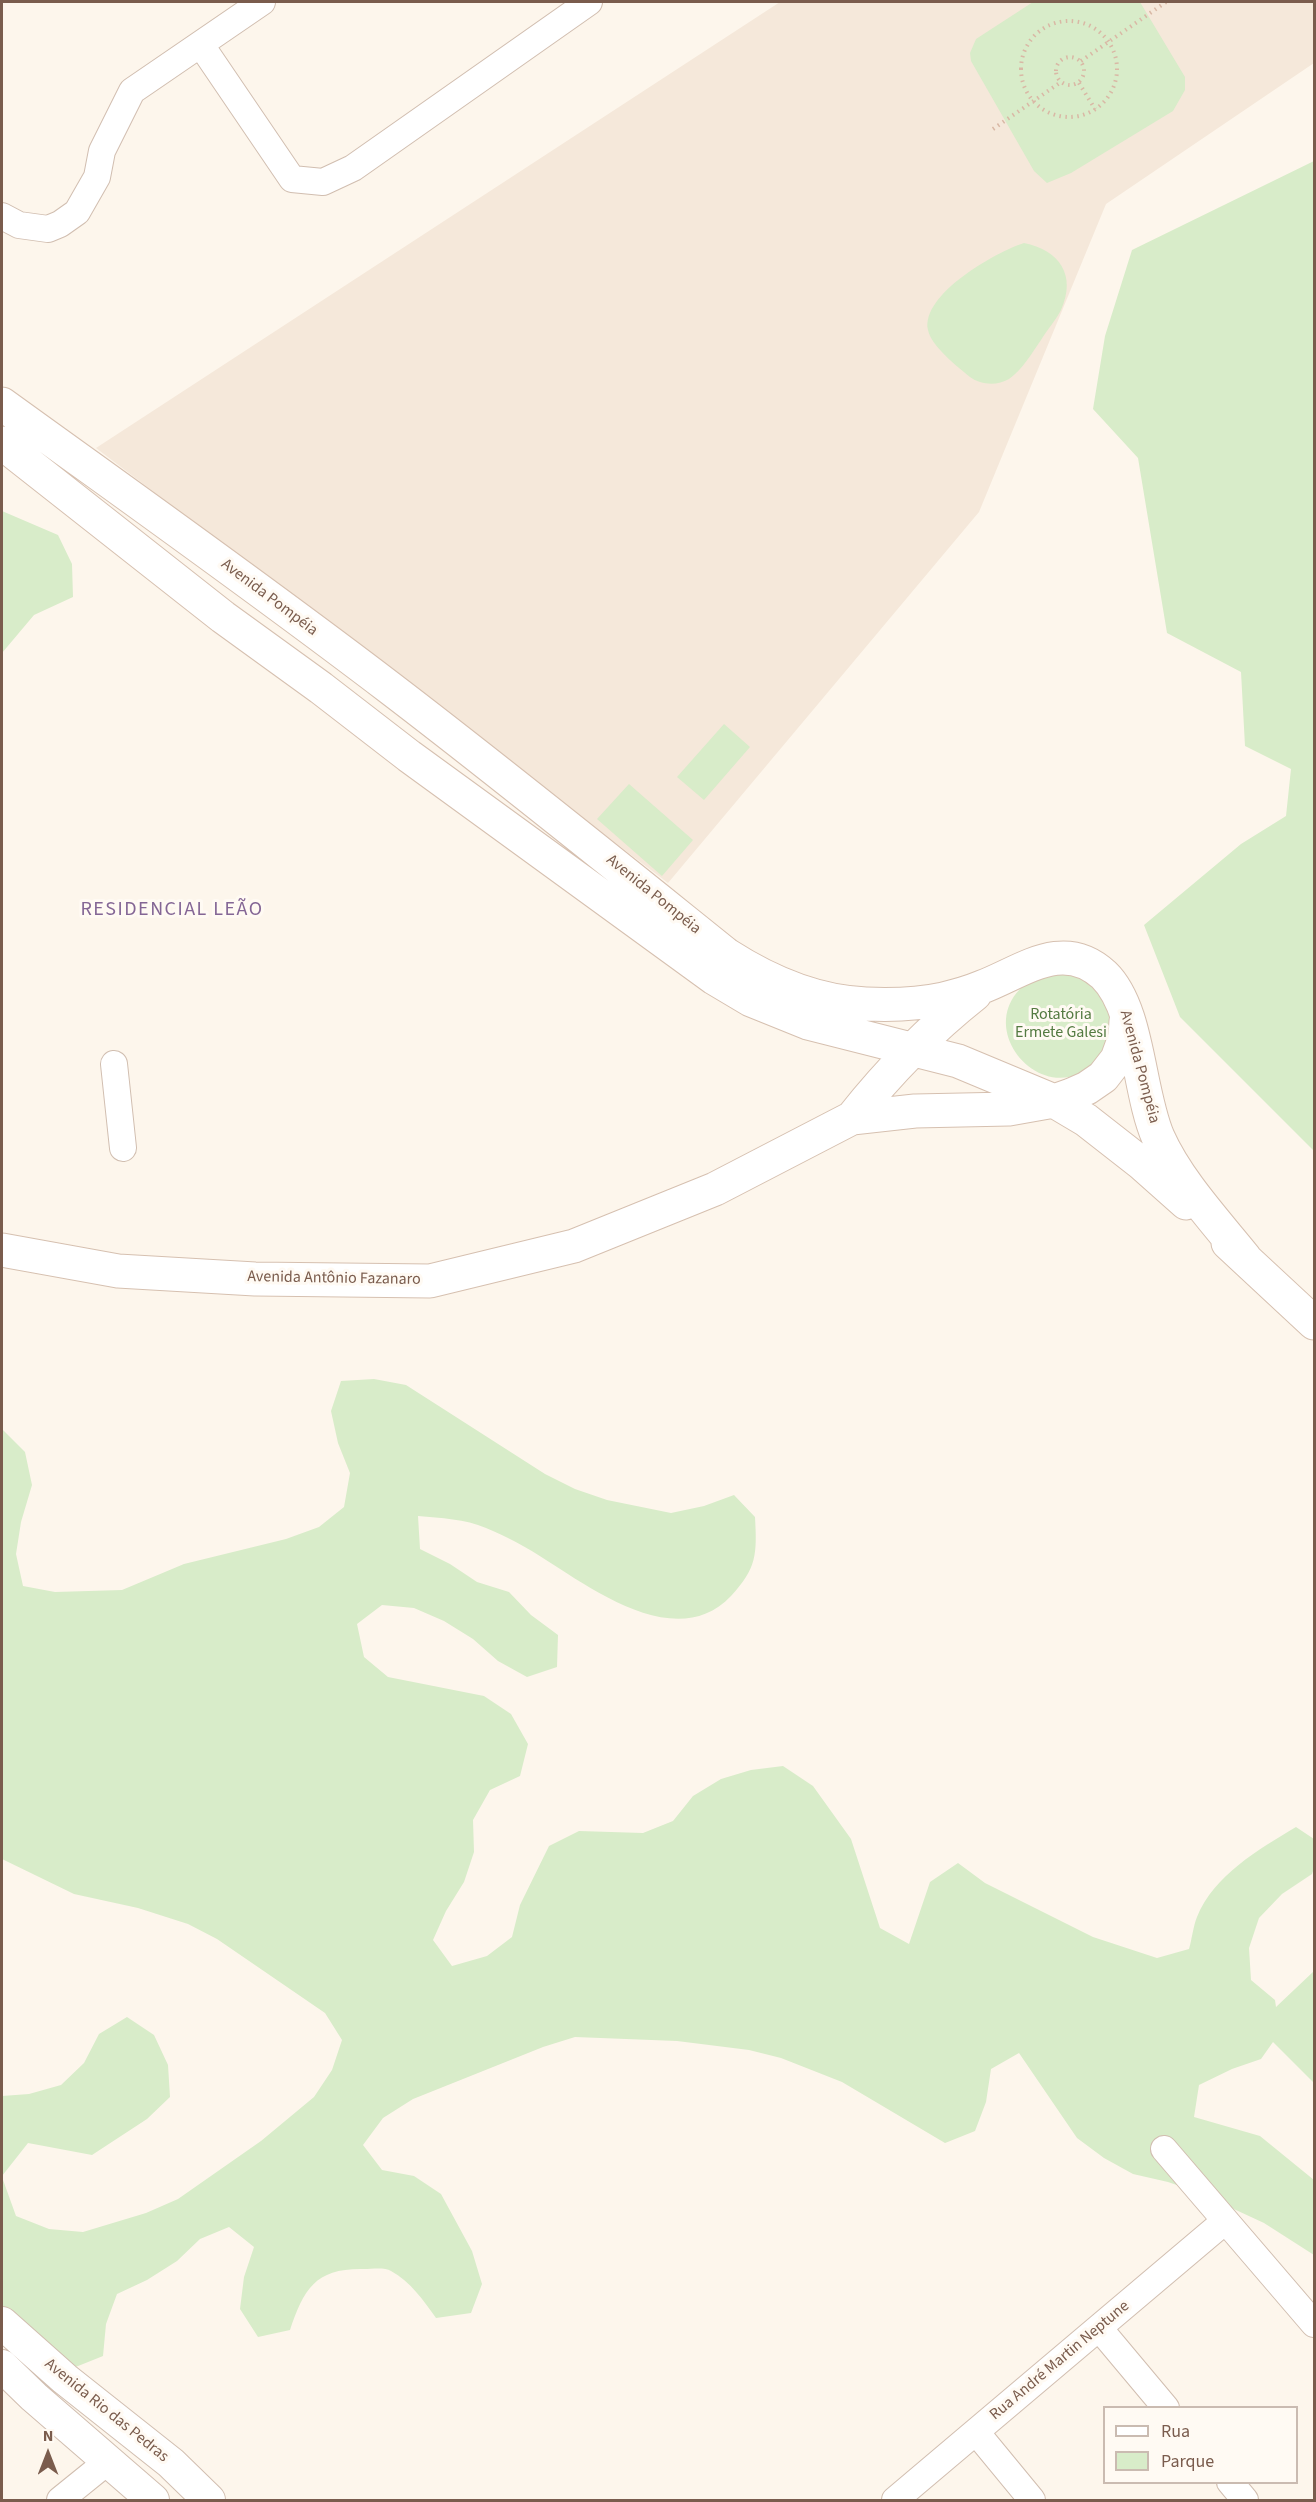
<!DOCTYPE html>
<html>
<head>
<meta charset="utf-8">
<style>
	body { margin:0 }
	#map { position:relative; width:1316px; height:2502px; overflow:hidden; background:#fdf6ec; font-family:"Source Sans 3",sans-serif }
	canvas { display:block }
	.frame { position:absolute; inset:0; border:3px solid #7a5c4d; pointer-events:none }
	.legend { position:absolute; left:1103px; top:2406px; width:195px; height:78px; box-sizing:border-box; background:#fffaf3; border:2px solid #cabbb1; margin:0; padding:8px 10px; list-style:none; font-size:18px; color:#7a5c4d }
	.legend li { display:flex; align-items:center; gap:12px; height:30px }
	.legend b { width:30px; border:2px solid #cabbb1 }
	.north { position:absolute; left:18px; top:2424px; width:60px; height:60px; -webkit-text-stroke:4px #fffaf3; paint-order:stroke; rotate:0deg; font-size:16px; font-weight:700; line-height:24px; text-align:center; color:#7a5c4d }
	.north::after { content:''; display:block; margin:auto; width:21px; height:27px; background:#7a5c4d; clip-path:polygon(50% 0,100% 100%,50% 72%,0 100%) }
</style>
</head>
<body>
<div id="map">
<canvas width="1316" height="2502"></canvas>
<div class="frame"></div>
<ul class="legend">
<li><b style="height:8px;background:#fff"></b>Rua</li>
<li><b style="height:16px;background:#d8ecc9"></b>Parque</li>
</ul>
<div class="north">N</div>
</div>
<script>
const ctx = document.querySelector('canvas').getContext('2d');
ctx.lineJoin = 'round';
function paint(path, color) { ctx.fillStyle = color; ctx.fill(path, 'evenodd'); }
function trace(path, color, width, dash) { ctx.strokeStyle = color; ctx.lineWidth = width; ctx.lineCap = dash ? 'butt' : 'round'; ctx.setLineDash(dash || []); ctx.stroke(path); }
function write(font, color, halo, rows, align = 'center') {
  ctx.font = font + ' "Source Sans 3",sans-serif'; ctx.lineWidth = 6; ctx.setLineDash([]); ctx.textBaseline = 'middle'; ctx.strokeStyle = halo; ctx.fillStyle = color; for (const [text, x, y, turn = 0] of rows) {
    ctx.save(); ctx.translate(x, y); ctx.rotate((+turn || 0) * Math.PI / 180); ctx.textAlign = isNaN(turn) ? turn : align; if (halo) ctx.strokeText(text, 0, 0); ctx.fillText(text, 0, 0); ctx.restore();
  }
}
paint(new Path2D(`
	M780,2H1314V63L1106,204L979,512L668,883L96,448Z`), '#f5e8da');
paint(new Path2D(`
	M1033,2H1140L1185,77V90L1173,111L1071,173L1047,183L1034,171L971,61L970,53L976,39Z
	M1314,161V1151L1180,1017L1144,925L1241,844L1286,816L1291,769L1245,746L1241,672L1167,633L1138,458L1093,409L1105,336L1132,250Z
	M1024,243C1059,250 1077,275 1061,310C1056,320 1047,330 1041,340C1032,353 1022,370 1009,379C997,386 981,385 970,377C958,367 931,346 928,330C921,294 996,252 1024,243Z
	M2,511L58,535L72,564L73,597L34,615L2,653Z
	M724,724L750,747L704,800L677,777Z
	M629,784L693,840L662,876L597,819Z
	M1055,970C1065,972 1083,973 1091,979C1096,983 1101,992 1105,997C1107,1000 1111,1004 1112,1008C1114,1016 1114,1038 1111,1044C1108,1049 1103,1054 1099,1058C1050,1116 971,1033 1023,986C1030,978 1045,974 1055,970Z
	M374,1379L406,1385L545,1474L575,1489L607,1500L671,1513L704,1506L734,1495L755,1517C757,1554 757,1568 731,1596C678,1652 595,1591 546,1560C528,1548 506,1536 486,1528C465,1519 441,1518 418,1516L420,1549L450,1564L477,1582L509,1592L531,1615L558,1635L557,1667L527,1677L498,1661L473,1639L444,1621L414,1608L382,1605L357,1624L364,1657L388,1677L484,1696L511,1714L528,1744L520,1776L490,1790L473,1820L474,1852L464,1882L446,1911L433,1940L452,1966L487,1956L512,1937L520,1905L549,1846L579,1831L643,1833L673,1821L693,1796L721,1779L751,1770L783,1766L813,1786L851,1839L880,1928L909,1944L930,1882L958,1863L985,1883L1093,1937L1157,1958L1189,1949C1192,1939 1193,1927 1197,1917C1214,1875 1258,1850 1296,1827L1314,1839V1868L1312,1874L1282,1894L1259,1918L1249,1948L1251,1980L1275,2000L1276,2007L1314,1971V2083L1273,2042L1261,2059L1232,2069L1199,2085L1194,2117L1260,2136L1314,2180V2255L1264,2223L1197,2192L1168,2182L1133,2174L1104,2158L1077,2138L1019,2053L991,2069L986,2102L975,2131L945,2143L842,2082L781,2058L749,2050L677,2041L575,2037L543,2047L413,2099L383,2118L363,2145L382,2170L414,2176L441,2194L472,2251L482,2284L471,2313L436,2318C424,2301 410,2281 391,2271C385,2267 372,2269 364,2269C316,2268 304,2288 290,2330L258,2337L240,2309L244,2277L254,2247L229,2227L200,2239L177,2261L147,2280L117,2294L106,2324L103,2356L73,2368L2,2316V2177L16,2216L49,2229L83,2232L146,2213L178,2199L261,2141L314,2097L332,2070L342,2040L325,2013L217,1939L188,1924L138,1908L74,1894L2,1859V1429L25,1452L32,1485L21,1522L16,1554L23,1586L55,1592L122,1590L184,1564L286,1539L319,1527L344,1507L350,1473L338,1443L331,1411L341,1381Z
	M127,2017L154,2035L168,2065L170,2097L147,2119L92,2155L28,2143L2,2176V2096L29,2094L61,2085L84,2063L99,2034Z`), '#d8ecc9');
const minor = new Path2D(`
	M201,45L292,179L323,182L353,168L589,2
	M2,216L19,225L48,229L60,224L77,212L97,177L102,151L132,91L262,2
	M114,1064L123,1148
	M1164,2149L1314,2324
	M1099,2328L1166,2408
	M976,2432L1032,2500
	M1230,2482L1245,2500
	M60,2500L107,2462
	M895,2500L1225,2221`);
const tertiary = new Path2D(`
	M2,2323L65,2379L171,2463L209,2500
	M2,2366L34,2397L153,2500`);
const secondary = new Path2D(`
	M2,404C132,498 262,590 390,688C504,775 615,865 727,955C769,982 816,1002 866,1004C890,1005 920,1004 943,999C956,996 970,992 982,987C1022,972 1063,937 1104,975C1139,1009 1138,1091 1158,1137C1177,1180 1216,1222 1245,1258
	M2,443L223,617L321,688L409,756L714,978L751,1000L808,1023L958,1061L1054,1101L1086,1120L1141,1163L1186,1203
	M852,1118C890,1070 927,1032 975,994
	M1228,1243L1314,1323
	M2,1250L118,1271L255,1279L430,1281L574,1246L715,1189L852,1118L915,1111L1009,1109L1054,1101L1071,1095L1087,1088L1103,1077L1117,1059L1125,1037L1126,1021`);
trace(minor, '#d1beb0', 28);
trace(tertiary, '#d1beb0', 34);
trace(secondary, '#d6c0b0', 35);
trace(new Path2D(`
	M1021 69a48 48 0 1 1 96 0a48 48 0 1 1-96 0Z
	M1056 71a14 14 0 1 1 28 0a14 14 0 1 1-28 0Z
	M1081,61L1166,2
	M1079,83L1095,109
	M993,129L1061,82`), '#d9b8a5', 4, [1.5, 4.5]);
trace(minor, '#fff', 26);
trace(tertiary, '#fff', 32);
trace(secondary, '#fff', 33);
write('16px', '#7a5c4d', '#fffaf3', [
	["Avenida Pompéia",269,598,37],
	["Avenida Pompéia",653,895,39],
	["Avenida Pompéia",1139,1067,75],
	["Avenida Antônio Fazanaro",334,1279,1],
	["Rua André Martin Neptune",1060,2361,-40],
	["Avenida Rio das Pedras",106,2411,39]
]);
write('16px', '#537a41', '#fffaf3', [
	["Rotatória",1061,1015],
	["Ermete Galesi",1061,1033]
]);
ctx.letterSpacing = '1.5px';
write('20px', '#846695', '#fffaf3', [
	["RESIDENCIAL LEÃO",172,911]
]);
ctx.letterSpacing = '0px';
</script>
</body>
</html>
